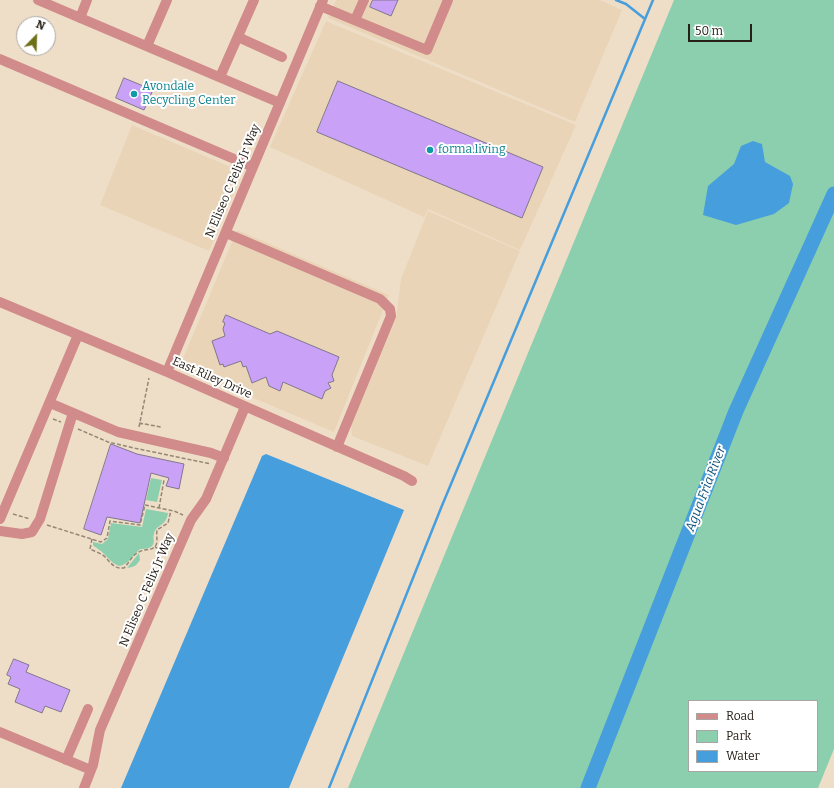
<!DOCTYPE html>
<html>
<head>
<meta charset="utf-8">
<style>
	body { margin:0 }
	#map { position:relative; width:834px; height:788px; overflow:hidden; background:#efdec7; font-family:Bitter,serif }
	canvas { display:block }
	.legend { position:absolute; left:688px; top:700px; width:130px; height:72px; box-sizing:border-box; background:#fff; border:1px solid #a8a6a2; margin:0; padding:5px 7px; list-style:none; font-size:12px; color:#262017 }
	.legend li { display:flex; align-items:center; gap:8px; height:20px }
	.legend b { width:20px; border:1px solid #a8a6a2 }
	.north { position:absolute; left:16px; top:16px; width:40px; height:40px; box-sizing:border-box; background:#fff; border:1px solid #a8a6a2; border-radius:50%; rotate:23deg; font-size:11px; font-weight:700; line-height:16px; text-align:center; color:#262017 }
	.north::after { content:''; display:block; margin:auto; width:14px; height:18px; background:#6e7116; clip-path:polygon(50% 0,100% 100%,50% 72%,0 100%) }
	.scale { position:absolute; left:688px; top:24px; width:64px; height:18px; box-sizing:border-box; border:2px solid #262017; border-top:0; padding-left:5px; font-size:12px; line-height:14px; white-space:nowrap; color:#262017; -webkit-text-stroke:3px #fff; paint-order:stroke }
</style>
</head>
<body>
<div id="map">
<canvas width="834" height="788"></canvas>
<ul class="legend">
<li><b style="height:5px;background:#d08b8a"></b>Road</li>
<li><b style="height:11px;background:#8bcfae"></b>Park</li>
<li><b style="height:11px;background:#469edd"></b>Water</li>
</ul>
<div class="north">N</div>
<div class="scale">50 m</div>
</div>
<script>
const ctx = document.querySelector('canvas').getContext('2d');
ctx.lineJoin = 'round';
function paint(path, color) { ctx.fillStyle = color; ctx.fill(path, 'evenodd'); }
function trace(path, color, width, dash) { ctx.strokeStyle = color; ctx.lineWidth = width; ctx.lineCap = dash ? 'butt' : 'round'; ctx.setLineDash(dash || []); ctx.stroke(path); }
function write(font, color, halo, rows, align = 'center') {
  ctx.font = font + ' Bitter,serif'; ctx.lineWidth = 4; ctx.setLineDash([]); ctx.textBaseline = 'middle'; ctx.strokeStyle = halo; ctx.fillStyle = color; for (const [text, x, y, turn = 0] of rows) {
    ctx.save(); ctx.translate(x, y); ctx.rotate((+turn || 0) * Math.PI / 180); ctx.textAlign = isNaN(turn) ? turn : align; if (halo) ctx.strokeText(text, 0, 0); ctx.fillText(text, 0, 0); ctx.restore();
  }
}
paint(new Path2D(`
	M336,0H600L622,10L575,122L328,18Z
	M326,21L576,125L520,250L428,209L424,217L270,147Z
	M132,125L240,171V179L209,251L100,205Z
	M428,211L520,251L428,466L352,436L351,425L396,319L401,279Z
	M237,230L389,295L334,432L187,370L182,361Z`), '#ead4b7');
paint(new Path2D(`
	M674,0H834V749L818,788H348ZM689,701H817V771H689Z
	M151,478L162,480L157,502L146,500Z
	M146,509L168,513C166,527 156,524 154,534C152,538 156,542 152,546C149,549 144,549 140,549C133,555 128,565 119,566C110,563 106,554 98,549C96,547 94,547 93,545V542L102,544L108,539L111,523L142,527Z
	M139,553L140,560C136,566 134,567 127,568Z`), '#8bcfae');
paint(new Path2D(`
	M753,141L762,144L765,162L790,176L793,184L789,203L774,214L736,225L703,215L708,186L734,164L741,146Z
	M266,454L404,510L289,788H121L262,456Z`), '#469edd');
trace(new Path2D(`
	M616,0L626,4L645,19
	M329,788L441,508L653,0`), '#469edd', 2.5);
trace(new Path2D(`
	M588,788L736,411L834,194`), '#469edd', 15);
const building = new Path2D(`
	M373,0H398L391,16L370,7Z
	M124,78L153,90L144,110L116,98Z
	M338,81L543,167L522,218L317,132Z
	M226,315L270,334L277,331L339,357L332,375L334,381L328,383L331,388L325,391L322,399L283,382L280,391L269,386L266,377L252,383L246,366L243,367L241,361L224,367L223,364L220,365L212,341L225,336L223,329L225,323L223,322Z
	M111,444L137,454L184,464L179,489L166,486L169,478L151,473L140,523L107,517L101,535L84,529Z
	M14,659L29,665L26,672L70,690L61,712L45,706L42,713L15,702L20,689L8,684L11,677L7,675Z`);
paint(building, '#c9a1f7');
trace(building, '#80778d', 1);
trace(new Path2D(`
	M53,419L61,422
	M139,423L161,427
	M139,427L149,378
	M78,429L108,442L134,448L211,464
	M159,508L164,480
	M13,514L30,519
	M47,525L101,542L107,538L110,521L140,525L145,505L174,511L183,515
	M92,539L90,549C94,551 101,553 105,557C111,563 114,569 124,568C129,563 132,555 139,552C144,548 152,552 156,545C158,541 156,535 157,530L168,523L171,510
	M155,547L166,552`), '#938776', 1.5, [4, 2]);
trace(new Path2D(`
	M38,0L280,103
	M320,6L427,50L448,0
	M80,18L87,0
	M355,20L364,0
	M238,37L282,57
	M147,46L167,0
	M0,59L253,167
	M220,77L254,0
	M226,233L380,299L390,309L391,316L337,447
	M0,302L167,372L404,476L412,481
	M167,372L323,0
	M50,403L118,432L211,453L224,458
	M0,519L78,335
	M0,531L22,534L32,532L40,519L73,413
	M0,732L91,770
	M66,760L88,709
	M84,788L93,765L100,730L191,520L206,499L245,407`), '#d08b8a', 10);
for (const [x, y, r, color] of [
	[134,94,4,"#0f9aa8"],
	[430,150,4,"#0f9aa8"]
]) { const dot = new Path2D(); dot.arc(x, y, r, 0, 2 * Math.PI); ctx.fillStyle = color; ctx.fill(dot); trace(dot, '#fff', 1.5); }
write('12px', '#0d838f', '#fff', [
	["Avondale",142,87],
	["Recycling Center",142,101],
	["forma.living",438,150]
], 'left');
write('12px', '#262017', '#fff', [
	["N Eliseo C Felix Jr Way",233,181,-67],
	["East Riley Drive",212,378,24],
	["N Eliseo C Felix Jr Way",147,590,-67]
]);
write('italic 13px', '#0f507b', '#fff', [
	["Agua Fria River",706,489,-69]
]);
</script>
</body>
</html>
